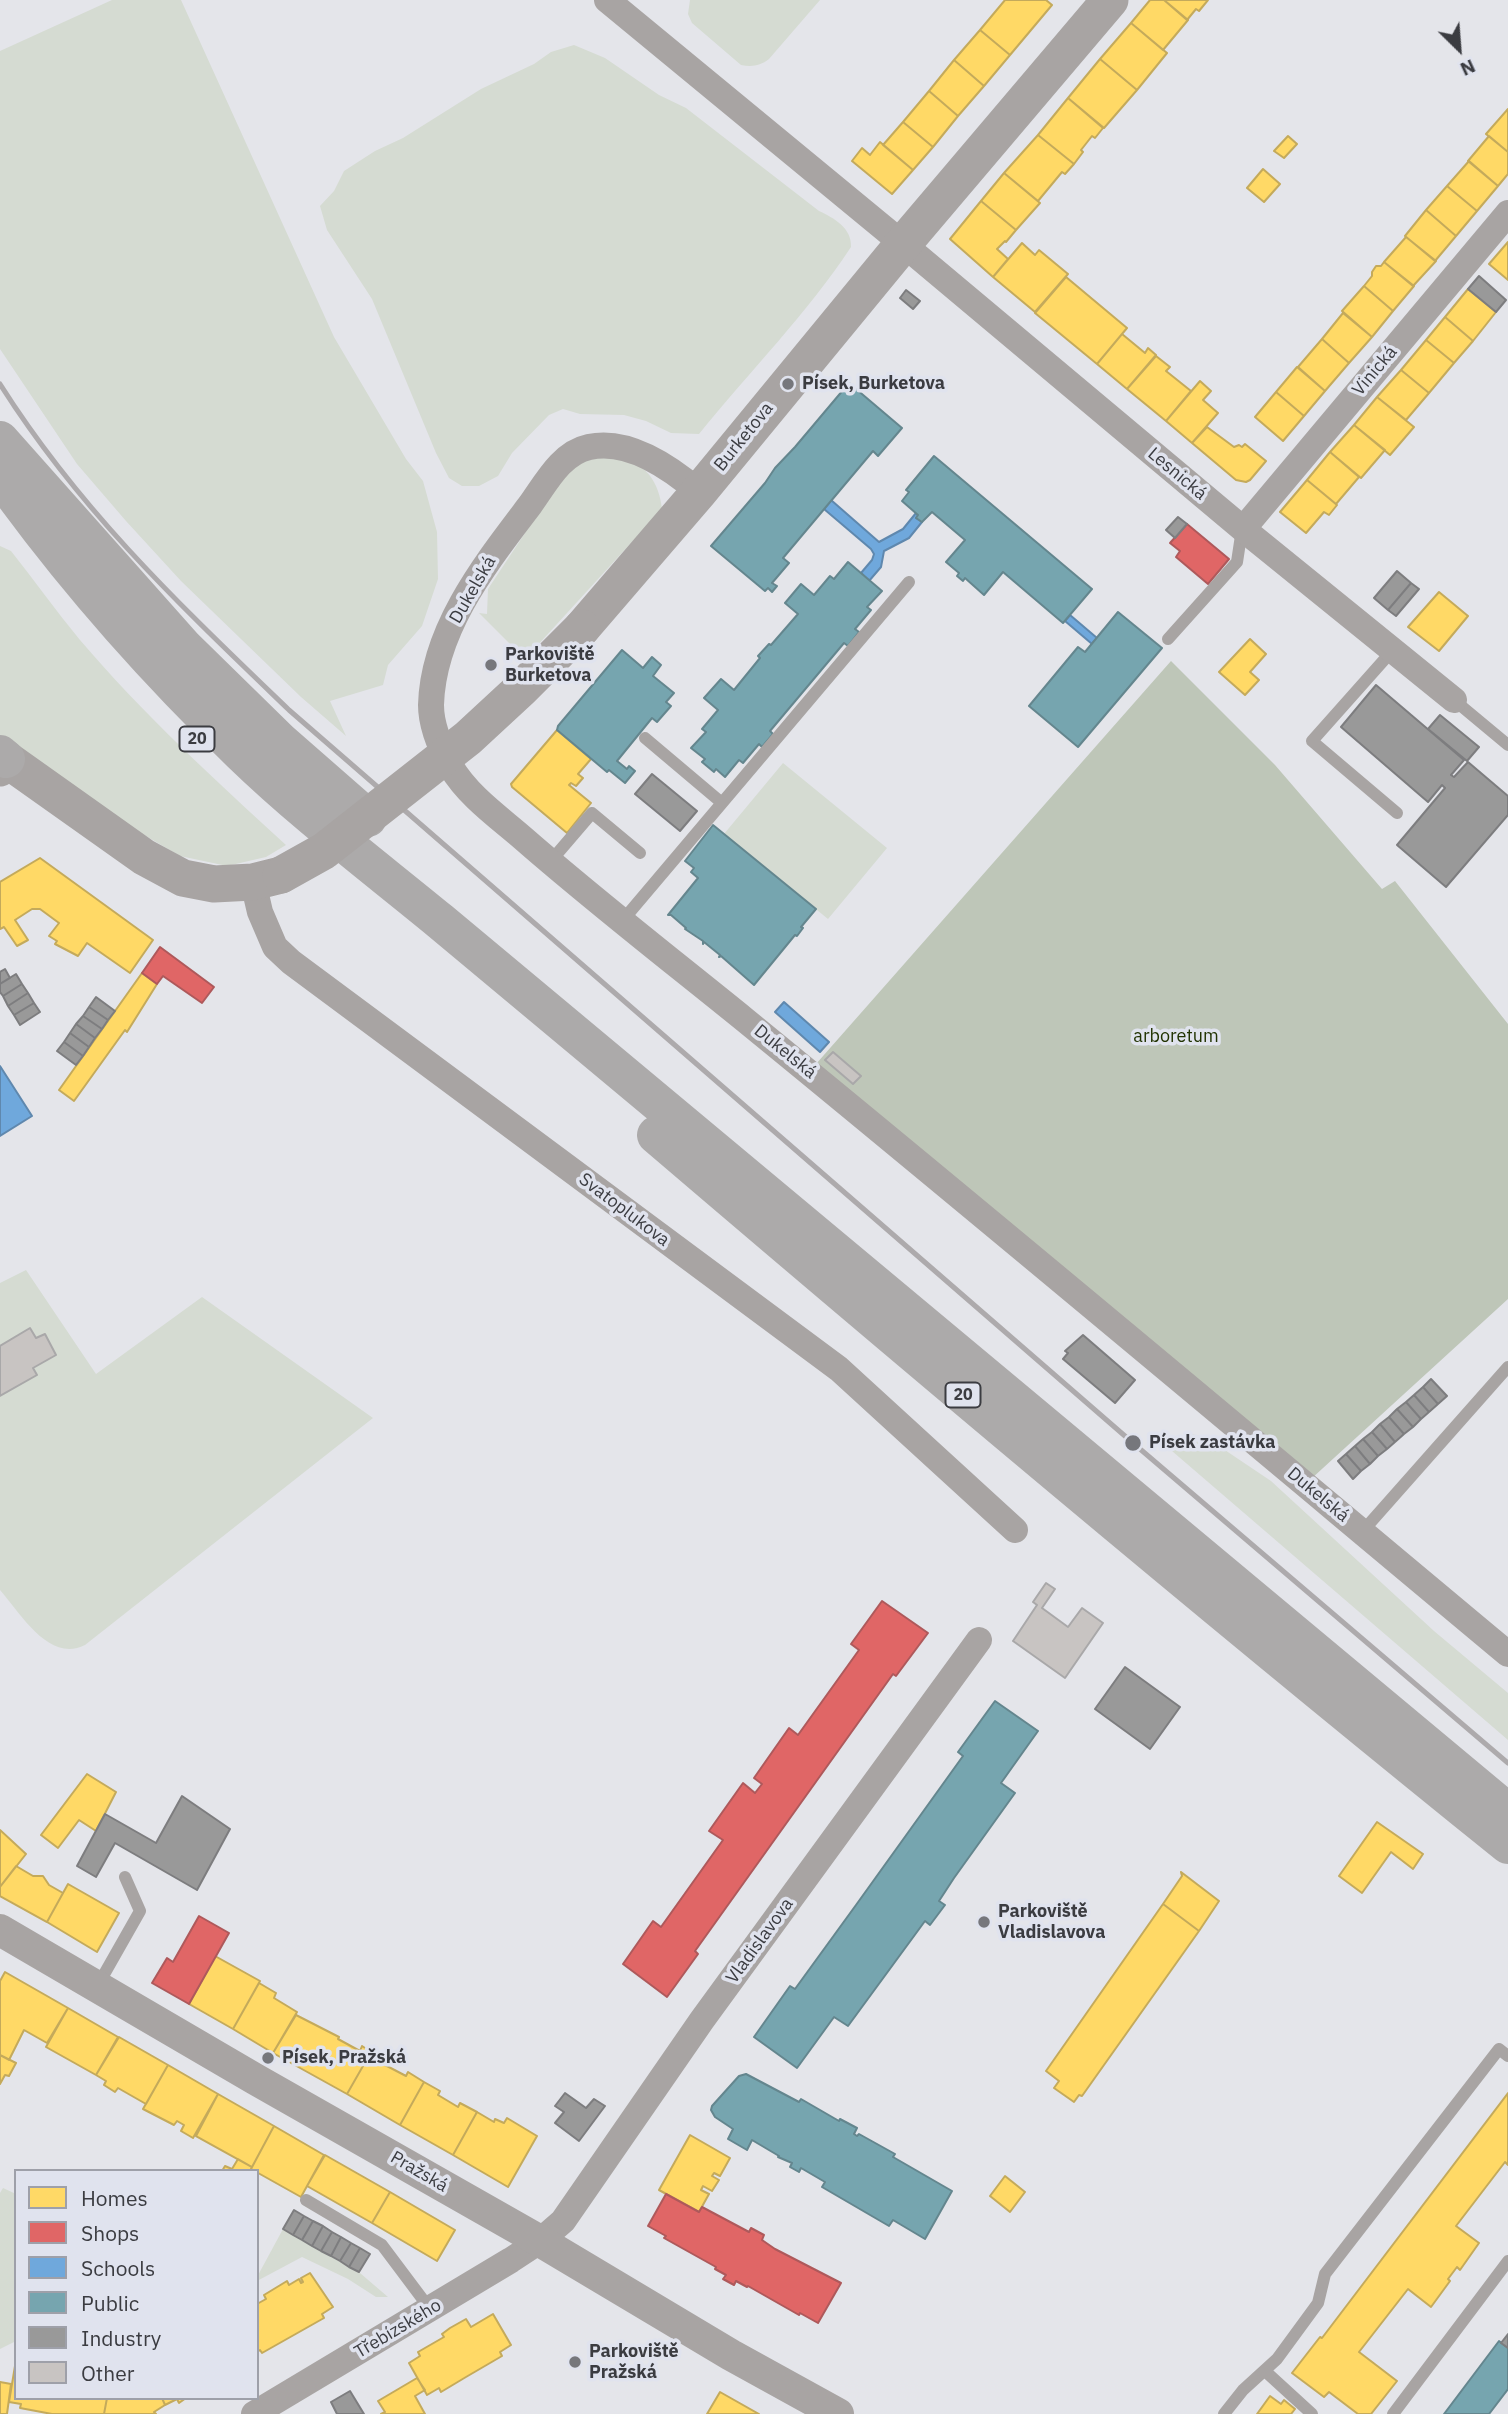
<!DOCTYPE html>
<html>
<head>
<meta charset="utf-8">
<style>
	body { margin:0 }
	#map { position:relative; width:1508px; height:2414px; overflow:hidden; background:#e4e5ea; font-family:"IBM Plex Sans",sans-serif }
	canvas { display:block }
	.legend { position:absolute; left:14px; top:2169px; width:245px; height:231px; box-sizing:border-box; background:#e0e3ee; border:2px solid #9ea0a9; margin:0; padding:9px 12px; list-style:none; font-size:21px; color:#3b3c41 }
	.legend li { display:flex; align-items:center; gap:14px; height:35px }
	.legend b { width:35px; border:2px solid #9ea0a9 }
	.north { position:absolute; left:1424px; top:14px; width:70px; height:70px; -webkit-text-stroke:5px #e0e3ee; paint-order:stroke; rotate:155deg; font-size:19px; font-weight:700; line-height:28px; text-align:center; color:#3b3c41 }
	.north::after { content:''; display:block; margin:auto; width:24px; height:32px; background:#3b3c41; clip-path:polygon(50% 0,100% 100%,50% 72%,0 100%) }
</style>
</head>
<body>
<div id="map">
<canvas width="1508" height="2414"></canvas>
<ul class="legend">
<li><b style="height:19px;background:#ffd966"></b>Homes</li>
<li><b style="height:19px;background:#e06666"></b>Shops</li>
<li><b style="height:19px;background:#6fa8dc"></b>Schools</li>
<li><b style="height:19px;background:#76a5af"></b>Public</li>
<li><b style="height:19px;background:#999"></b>Industry</li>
<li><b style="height:19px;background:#c8c4c2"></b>Other</li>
</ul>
<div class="north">N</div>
</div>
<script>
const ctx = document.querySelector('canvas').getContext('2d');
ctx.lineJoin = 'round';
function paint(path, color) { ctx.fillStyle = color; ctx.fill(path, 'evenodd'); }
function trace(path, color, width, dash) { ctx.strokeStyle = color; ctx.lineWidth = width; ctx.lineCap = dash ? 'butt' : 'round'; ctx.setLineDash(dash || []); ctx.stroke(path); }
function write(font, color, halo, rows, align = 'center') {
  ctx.font = font + ' "IBM Plex Sans",sans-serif'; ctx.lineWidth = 7; ctx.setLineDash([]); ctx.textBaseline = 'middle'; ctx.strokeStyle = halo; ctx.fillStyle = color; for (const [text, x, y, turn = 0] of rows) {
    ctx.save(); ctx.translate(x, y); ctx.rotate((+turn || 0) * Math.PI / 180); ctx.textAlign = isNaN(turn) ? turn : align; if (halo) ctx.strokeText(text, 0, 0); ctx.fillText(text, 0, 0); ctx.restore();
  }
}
paint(new Path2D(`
	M112,0H181L334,337L406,459L423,481L437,532L438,579L422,626L388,665L383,685L330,701L346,736L301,697L181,581L126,521L77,464L0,349V51Z
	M690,0H820L769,59C760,66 752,67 741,65L692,23L688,14Z
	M574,45L605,58L659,95L686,108L819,211C834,218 852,228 851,247C807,314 749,372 699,434L671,433L646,421L624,415L580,414L563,409L549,415L512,453L498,476L479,486H462L449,478L436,453L372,299L327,230L320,206L334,191L344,171L375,151L403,138L481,89L534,64L551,52Z
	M606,456C615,458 627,459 634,463C653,472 660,491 662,509L525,659L479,613L487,614L488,589L560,480L578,462Z
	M0,546L11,551C34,580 56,611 80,640C142,713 215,780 286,845L266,857L227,866L180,856L127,825L0,738Z
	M783,763L887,848L828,919L724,834Z
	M26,1270L96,1374L202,1297L373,1418L85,1645C49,1663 21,1614 0,1590V1283Z
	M1189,1433L1207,1438L1271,1481L1434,1631L1508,1693V1740L1165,1445Z
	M3,2188L16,2194V2341L0,2349V2193Z
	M283,2229L360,2273L388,2297H376L348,2279L302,2257L257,2281V2277Z`), '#d5dbd2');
paint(new Path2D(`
	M1171,661L1275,765L1382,889L1395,881L1508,1024V1299L1311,1479L816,1064Z`), '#bec6b8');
const homes = new Path2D(`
	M1005,0H1046L1052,5L1010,55L980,30Z
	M1150,0H1164L1188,20L1163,50L1131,23Z
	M1164,0H1208L1199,11L1196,9L1187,20Z
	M1131,23L1167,53L1137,90L1100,59Z
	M980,30L1010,55L984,86L954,60Z
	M1100,59L1137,90L1104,128L1068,98Z
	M954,60L984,86L958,116L929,91Z
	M929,91L958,116L933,147L903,122Z
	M1068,98L1103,128L1095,138L1092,136L1081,150L1083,152L1074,164L1038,135Z
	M1508,109V152L1486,134Z
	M903,122L933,147L913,170L883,145Z
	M1038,135L1074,164L1065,174L1062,172L1038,201L1004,173Z
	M1288,136L1297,144L1284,158L1274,151Z
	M1489,136L1508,152V174L1498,186L1468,161Z
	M880,142L913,170L892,194L852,161L862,148L870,155Z
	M1469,161L1498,186L1477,211L1447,186Z
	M1263,169L1280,184L1264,202L1247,188Z
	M1004,173L1040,203L1016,230L981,201Z
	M1447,186L1477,211L1456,236L1426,210Z
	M981,201L1016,230L1006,242L1005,241L997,249L1008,259L993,277L950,239Z
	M1426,210L1456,236L1435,261L1405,236Z
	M1406,237L1436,261L1413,286L1384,262Z
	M1508,242V280L1489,264Z
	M1022,243L1035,255L1039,250L1068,274L1035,312L993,277Z
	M1384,262L1414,286L1393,311L1364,286L1372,276V272L1376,266H1381Z
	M1066,277L1127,328L1097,364L1035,313Z
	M1364,286L1393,311L1372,337L1342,311Z
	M1468,289L1496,312L1473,341L1445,317Z
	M1343,313L1372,337L1349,363L1322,339Z
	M1445,317L1473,341L1454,363L1426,340Z
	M1122,334L1145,353L1148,348L1156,355L1127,389L1097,364Z
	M1322,339L1349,363L1325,391L1298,367Z
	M1426,340L1454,363L1429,393L1401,370Z
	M1156,356L1170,367L1166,371L1191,391L1166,421L1127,389Z
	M1297,367L1325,391L1304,416L1276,392Z
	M1401,370L1429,393L1406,420L1377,397Z
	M1200,381L1211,391L1203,400L1218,413L1192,443L1166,421Z
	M1276,392L1304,416L1283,441L1255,417Z
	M1377,397L1414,427L1390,455L1354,425Z
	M1354,425L1385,450L1361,478L1330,452Z
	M1207,427L1234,447L1239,445L1242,447L1245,444L1266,461L1250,480L1246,482L1236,480L1192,443Z
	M1330,452L1359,477L1336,504L1307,480Z
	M1307,480L1337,505L1329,515L1324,512L1306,533L1280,512Z
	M1439,592L1468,616L1439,651L1408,627Z
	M1250,639L1266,654L1250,672L1259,680L1245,695L1219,672Z
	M557,730L591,759L578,774L583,778L576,786L571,783L569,785L591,803L567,833L512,787L511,784Z
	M40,858L153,940L130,973L87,943L78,956L55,944L57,941L49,936L59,923L40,909H32L15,920L28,940L17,946L4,927L0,929V882Z
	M142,973L157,984L127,1032L125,1030L74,1101L59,1090Z
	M87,1774L116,1792L96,1831L79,1820L58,1848L41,1835Z
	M1377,1822L1423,1854L1413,1869L1391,1852L1362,1893L1339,1876Z
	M0,1830L26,1854L0,1887Z
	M16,1866L33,1876H43L49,1885L63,1893L47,1922L0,1896V1887Z
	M1181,1872L1219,1901L1199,1931L1163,1904L1182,1876Z
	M68,1884L119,1913L97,1952L47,1922Z
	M1163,1904L1199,1931L1082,2096L1079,2095L1074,2102L1054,2088L1059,2081L1046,2071Z
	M215,1956L260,1981L233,2029L189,2004Z
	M5,1972L68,2008L47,2043L24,2030L9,2060L0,2055V1981Z
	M259,1983L276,1993L274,1998L297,2012L273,2053L233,2029Z
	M68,2008L118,2037L96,2075L46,2047Z
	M296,2015L339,2037L338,2039L360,2051L362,2046L371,2052L347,2094L273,2053Z
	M119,2037L168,2065L146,2104L118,2088L115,2092L104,2085L106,2081L96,2075Z
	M371,2052L388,2061L385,2065L406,2076L408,2072L424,2082L400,2125L347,2094Z
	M0,2055L16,2063L9,2076L5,2075L0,2084Z
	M168,2065L218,2094L193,2138L181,2131L184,2125L177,2121L174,2125L143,2109Z
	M424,2082L440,2091L438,2095L458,2107L460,2103L477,2112L453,2155L400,2125Z
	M1508,2093V2165L1505,2162L1456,2226L1479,2243L1460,2270L1457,2267L1448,2279L1450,2281L1431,2307L1408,2289L1359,2352L1397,2381L1371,2414H1358L1329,2392L1324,2397L1292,2373L1320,2337L1322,2338Z
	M218,2094L274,2126L252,2167L196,2136Z
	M477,2112L494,2122L495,2119L504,2123L507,2118L537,2136L508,2187L453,2155Z
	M274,2126L324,2155L301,2197L251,2169Z
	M690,2135L730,2158L720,2176L714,2173L712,2176L719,2180L712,2191L703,2186L701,2190L709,2194L699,2212L659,2190Z
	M325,2155L390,2192L372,2223L307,2186Z
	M238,2159L252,2167L250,2171H222L225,2166L232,2169Z
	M1005,2176L1025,2192L1010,2212L990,2196Z
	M390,2192L455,2230L437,2261L372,2223Z
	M310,2273L333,2307L322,2314L324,2318L262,2353L260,2350L257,2352V2304L266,2299L264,2295L287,2281L289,2285L299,2279L301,2283L303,2282L301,2278Z
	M493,2314L511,2345L500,2352L502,2356L466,2377L441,2392L439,2388L427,2395L409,2363L420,2356L418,2352L444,2337L442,2334L450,2328L466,2319L471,2327Z
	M15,2366L16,2398H107L104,2414H52L20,2408L21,2404L9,2402Z
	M417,2378L425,2390L415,2396L425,2414H381L385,2412L378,2401Z
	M0,2382L11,2384L7,2414H0Z
	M720,2392L759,2414H707Z
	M1270,2396L1281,2404L1284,2400L1295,2409L1291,2414H1257Z
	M107,2398H162L165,2405L154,2412L156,2414H104Z
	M162,2398H186L179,2403L177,2399L165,2405Z`);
paint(homes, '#ffd966');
trace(homes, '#c4aa5b', 2);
const shops = new Path2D(`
	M1187,524L1229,559L1208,584L1176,557L1180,551L1170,543Z
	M160,947L214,987L202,1003L163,976L157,984L142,973Z
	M882,1601L928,1633L896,1676L893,1674L695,1951L698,1954L667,1997L623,1964L653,1921L661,1927L723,1840L709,1831L743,1783L755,1793L762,1784L754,1778L789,1728L798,1735L859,1650L851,1644Z
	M199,1916L229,1933L189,2004L152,1983L167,1958L173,1962Z
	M666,2194L699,2212L702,2207L749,2232L751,2228L764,2235L762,2240L775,2249L841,2283L818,2323L800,2313L799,2315L748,2286L747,2287L736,2281L734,2285L723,2279L726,2275L715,2269L716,2267L664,2238L666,2236L648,2226Z`);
paint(shops, '#e06666');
trace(shops, '#ae595b', 2);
const schools = new Path2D(`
	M831,500L879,542L903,529L916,513L918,515L916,518L922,522L909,538L884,551L881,567L869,581L861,573L872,560L874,554L871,549L824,509Z
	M1070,615L1097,638L1092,644L1065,621Z
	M784,1002L829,1042L820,1052L775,1012Z
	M0,1066L32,1116L0,1136Z`);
paint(schools, '#6fa8dc');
trace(schools, '#5f88ae', 2);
const public = new Path2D(`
	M849,383L902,428L878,456L873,451L783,558L789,563L772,583L777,586L772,592L768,588L765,591L711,546L765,483L775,468L795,447Z
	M934,456L1092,589L1063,623L1003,572L984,595L965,578L963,581L957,576L959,573L946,562L965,540L932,512L922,522L916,518L918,515L902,501L909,492L906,490Z
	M848,562L882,591L867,607L871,610L855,629L859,632L848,646L844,643L770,731L773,734L762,747L759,744L743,763L739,760L725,777L716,769L714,772L702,762L705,759L691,748L706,732L702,729L718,710L704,698L721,679L734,690L760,658L758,656L769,644L771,645L798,614L785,603L801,584L814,595L830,576L834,579Z
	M1118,612L1162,648L1078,747L1029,706L1078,647L1085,652Z
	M622,650L643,668L652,657L661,665L653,676L674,693L666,702L671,706L657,722L652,718L617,761L627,769L629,766L635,771L625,783L609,770L607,772L557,730L558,726Z
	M713,825L816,909L801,927L803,928L797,936L795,935L754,985L721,956L719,957L720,955L704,942L703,944V941L685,929L686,928L671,915H668L698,878L691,872L694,868L685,861Z
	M995,1701L1038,1731L1001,1783L1015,1793L954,1878L939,1901L945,1905L930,1925L925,1921L848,2026L834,2017L797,2068L754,2037L790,1986L795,1989L856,1905L963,1756L958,1752Z
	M746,2074L799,2102L801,2099L839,2121L840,2119L857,2128L854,2134L857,2136L859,2134L895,2154L893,2157L952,2191L925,2239L893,2220L889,2226L822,2187L825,2182L801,2168L799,2172L790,2167L792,2163L778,2157L779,2156L752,2140L747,2150L728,2139L733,2129L715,2117L711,2110L712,2106L739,2076Z
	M1499,2341L1508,2348V2389L1489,2414H1444Z`);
paint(public, '#76a5af');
trace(public, '#64868e', 2);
const industry = new Path2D(`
	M1479,276L1506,300L1496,312L1468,289Z
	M906,290L920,301L913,309L900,298Z
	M1178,517L1187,524L1175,538L1166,530Z
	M1397,571L1411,583L1388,610L1374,598Z
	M1411,583L1419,589L1396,616L1388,610Z
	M1376,685L1464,760L1451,775L1454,777L1468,762L1508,796V815L1446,887L1397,845L1445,788L1442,785L1428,802L1341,727Z
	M1440,715L1479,747L1467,761L1428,729Z
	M652,774L697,811L680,831L635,794Z
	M5,969L10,978L0,984V972Z
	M16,974L22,984L3,996L0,992V984Z
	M22,984L28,993L8,1006L3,996Z
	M28,993L34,1003L14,1015L8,1006Z
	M96,997L115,1011L108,1020L89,1007Z
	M34,1003L40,1012L20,1025L14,1015Z
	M89,1007L108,1020L102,1029L83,1016Z
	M83,1016L102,1029L95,1038L76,1024Z
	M76,1024L95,1038L89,1047L70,1033Z
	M70,1033L89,1047L83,1056L64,1042Z
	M64,1042L83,1056L76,1065L57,1051Z
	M1083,1335L1135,1380L1115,1403L1063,1359L1068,1353L1065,1351Z
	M1431,1379L1447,1396L1438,1404L1423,1387Z
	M1423,1387L1438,1404L1429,1412L1414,1395Z
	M1414,1395L1429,1412L1421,1419L1406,1402Z
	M1406,1402L1421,1419L1413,1427L1397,1409Z
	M1397,1409L1413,1427L1404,1434L1389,1417Z
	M1389,1417L1404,1434L1395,1442L1380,1424Z
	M1380,1424L1395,1442L1387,1449L1372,1432Z
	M1372,1432L1387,1449L1378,1456L1363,1439Z
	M1363,1439L1378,1456L1370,1464L1355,1446Z
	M1355,1446L1370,1464L1361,1471L1346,1454Z
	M1346,1454L1361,1471L1353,1479L1338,1461Z
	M1125,1667L1180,1707L1150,1749L1095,1709Z
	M182,1796L230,1829L197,1890L115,1843L96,1877L77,1866L105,1814L156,1843Z
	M565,2093L586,2108L594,2099L605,2106L579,2141L555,2123L564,2112L555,2106Z
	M294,2210L304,2216L293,2235L283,2229Z
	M304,2216L313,2221L302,2240L293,2235Z
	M313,2221L323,2226L312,2246L302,2240Z
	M323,2226L332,2232L321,2251L312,2246Z
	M332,2232L341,2237L331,2256L321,2251Z
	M341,2237L351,2243L340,2261L331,2256Z
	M351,2243L360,2248L349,2267L340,2261Z
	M360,2248L370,2254L359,2272L349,2267Z
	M1508,2334V2348L1501,2343Z
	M350,2391L364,2414H337L331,2402Z`);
paint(industry, '#999');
trace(industry, '#7d7d7f', 2);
const building = new Path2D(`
	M833,1052L861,1076L853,1084L825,1060Z
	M30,1328L36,1338L45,1334L56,1355L33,1368L37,1375L0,1396V1346Z
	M1046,1583L1055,1589L1042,1608L1068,1627L1082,1608L1103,1623L1065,1678L1013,1641L1037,1605L1033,1602Z`);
paint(building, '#c8c4c2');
trace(building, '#a9a8a9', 2);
trace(new Path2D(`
	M1168,639L1237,562L1242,529
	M1392,651L1312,741L1397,813
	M1454,700L1508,745
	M722,803L909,582
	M550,862L592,813L640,853
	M623,920L722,803L645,738
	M1362,1532L1508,1367
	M98,1985L140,1911L125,1877
	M306,2200L382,2245L430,2309
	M1265,2371L1312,2414
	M1224,2414L1243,2390L1277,2359L1318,2303L1325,2274L1499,2049L1508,2056
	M1393,2414L1508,2261`), '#a8a4a3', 12);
trace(new Path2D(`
	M607,0L903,244L1243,529L1454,700
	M699,492C671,468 629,438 589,447C561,453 546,483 530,505C486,563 433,629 431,705C431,726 441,749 451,767C469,797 500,818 525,840C596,902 671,960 745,1020C1001,1229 1254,1442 1508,1654
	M1243,529L1508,213
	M253,882L260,912L275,947L291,962L839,1369L1015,1530
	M254,2414L511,2260L540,2241L563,2221L702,2020L979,1640`), '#a8a4a3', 26);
trace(new Path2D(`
	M0,1930L255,2079L540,2241L731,2355L838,2414`), '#a8a4a3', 32);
trace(new Path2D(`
	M582,628L699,492L903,244L1110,0
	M0,768L6,759L144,857L183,878L214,884L253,882L281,875`), '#a8a4a3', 37);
trace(new Path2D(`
	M0,440L184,647L280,741L368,818
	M0,476C71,575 153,668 241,753C303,813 373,866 440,921L1508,1812
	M0,754L6,759
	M656,1135C937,1375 1220,1613 1508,1845`), '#acaaaa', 38);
trace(new Path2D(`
	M0,384C81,512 181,606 289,710L1133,1443L1508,1763`), '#adaaac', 5);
trace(new Path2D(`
	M281,875L324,851L468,738L521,689L582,628`), '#a8a4a3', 37);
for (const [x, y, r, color] of [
	[788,384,7,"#76777c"],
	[491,665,7,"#76777c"],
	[1133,1443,9,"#76777c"],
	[984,1922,7,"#76777c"],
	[268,2058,7,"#76777c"],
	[575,2362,7,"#76777c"]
]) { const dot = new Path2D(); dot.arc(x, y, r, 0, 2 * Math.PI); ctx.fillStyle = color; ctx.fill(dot); trace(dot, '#e0e3ee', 2.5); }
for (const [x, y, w] of [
	[197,739,35],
	[963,1395,35]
]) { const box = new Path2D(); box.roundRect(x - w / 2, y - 12.5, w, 25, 5); ctx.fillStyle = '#e0e3ee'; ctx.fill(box); trace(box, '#3b3c41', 2); }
write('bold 16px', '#3b3c41', null, [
	["20",197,739],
	["20",963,1395]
]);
write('18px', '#3b3c41', '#e0e3ee', [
	["Vinická",1375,371,-50],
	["Burketova",744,437,-51],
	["Lesnická",1177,474,40],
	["Dukelská",473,590,-60],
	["Dukelská",785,1052,39],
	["Svatoplukova",624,1210,37],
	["Dukelská",1318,1495,40],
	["Vladislavova",760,1941,-54],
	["Pražská",419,2172,30],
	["Třebízského",398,2329,-31]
]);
write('bold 18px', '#3b3c41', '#e0e3ee', [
	["Písek, Burketova",802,384],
	["Parkoviště",505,655],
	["Burketova",505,676],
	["Písek zastávka",1149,1443],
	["Parkoviště",998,1912],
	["Vladislavova",998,1933],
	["Písek, Pražská",282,2058],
	["Parkoviště",589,2352],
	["Pražská",589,2373]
], 'left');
write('18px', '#213302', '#e0e3ee', [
	["arboretum",1176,1037]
]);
</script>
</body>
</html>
